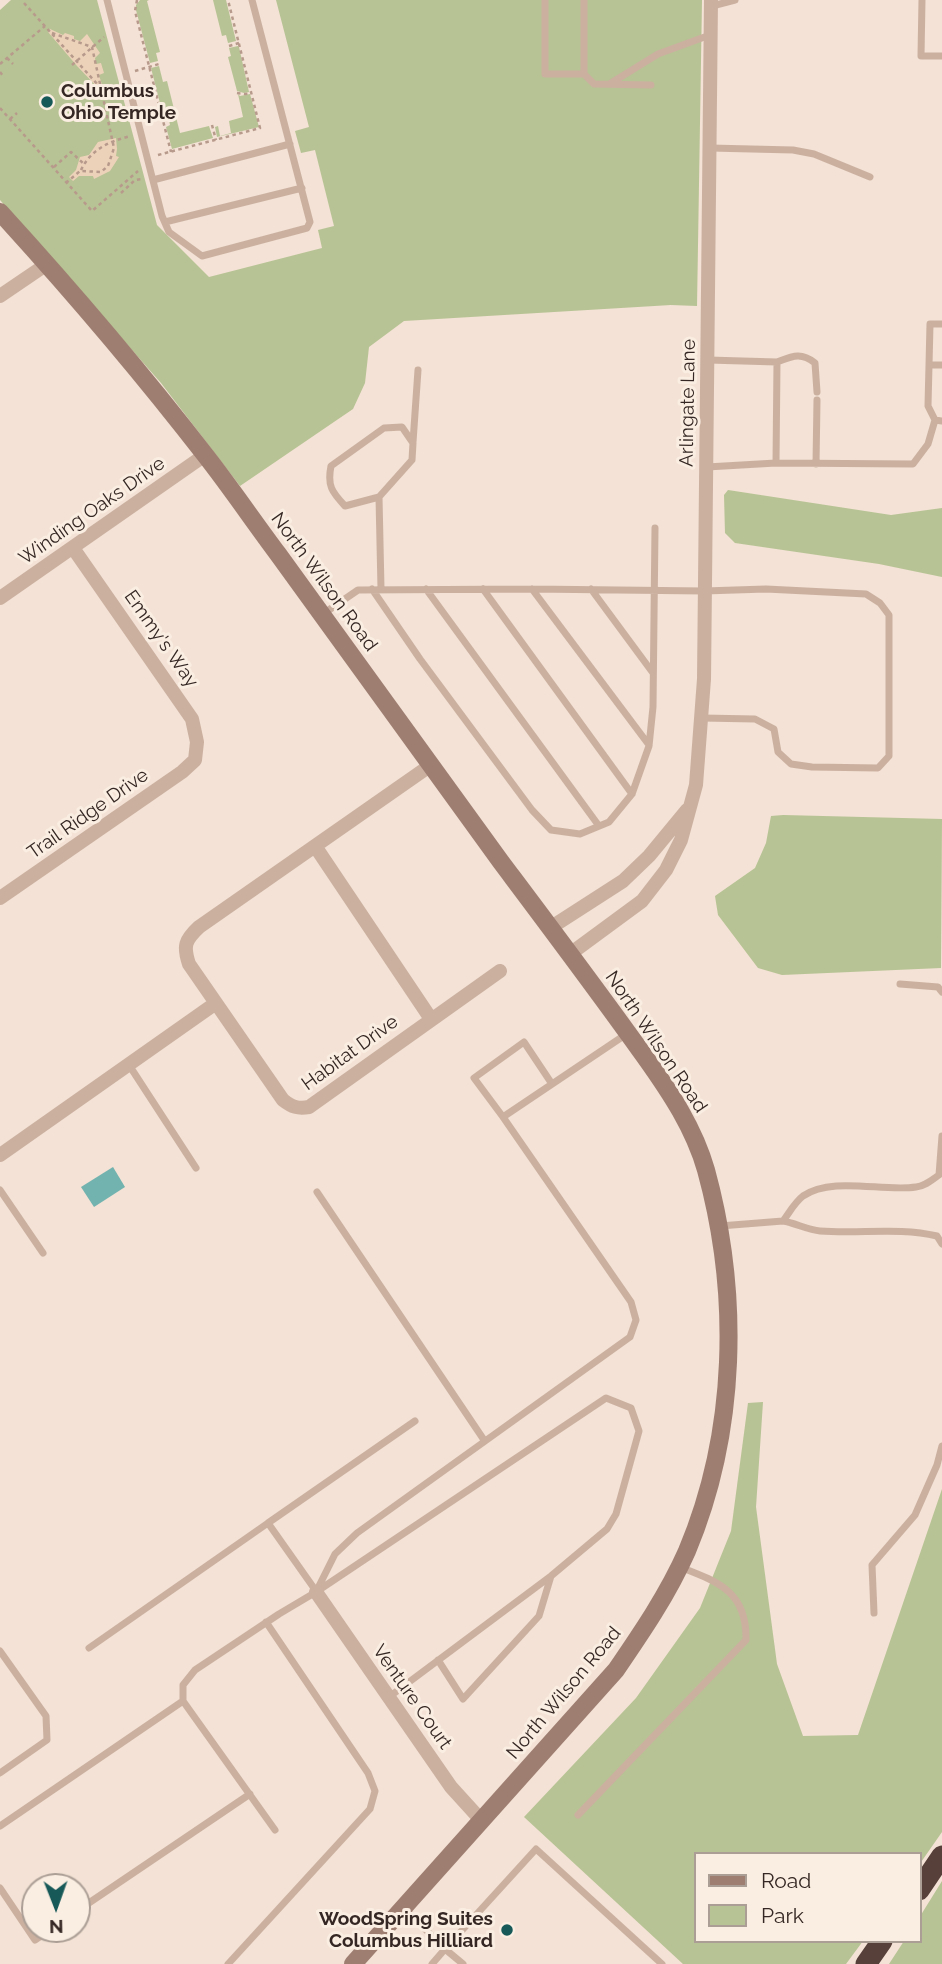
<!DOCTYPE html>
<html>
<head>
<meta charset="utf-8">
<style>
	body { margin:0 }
	#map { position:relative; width:942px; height:1964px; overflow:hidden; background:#f3e2d5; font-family:Raleway,sans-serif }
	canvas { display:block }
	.legend { position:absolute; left:694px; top:1852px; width:228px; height:91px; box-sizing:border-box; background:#faede1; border:2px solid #ab9e95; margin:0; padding:9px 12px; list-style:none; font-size:21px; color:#352824 }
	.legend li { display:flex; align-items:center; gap:14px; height:35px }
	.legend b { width:35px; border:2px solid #ab9e95 }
	.north { position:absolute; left:21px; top:1873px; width:70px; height:70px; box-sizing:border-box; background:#faede1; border:2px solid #ab9e95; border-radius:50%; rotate:179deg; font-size:19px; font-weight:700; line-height:28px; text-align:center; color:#352824 }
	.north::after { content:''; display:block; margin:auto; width:24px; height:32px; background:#165958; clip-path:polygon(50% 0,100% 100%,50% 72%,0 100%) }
</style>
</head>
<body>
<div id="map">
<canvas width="942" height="1964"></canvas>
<ul class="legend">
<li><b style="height:9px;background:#9f7e72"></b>Road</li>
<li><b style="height:19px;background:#b7c394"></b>Park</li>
</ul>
<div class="north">N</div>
</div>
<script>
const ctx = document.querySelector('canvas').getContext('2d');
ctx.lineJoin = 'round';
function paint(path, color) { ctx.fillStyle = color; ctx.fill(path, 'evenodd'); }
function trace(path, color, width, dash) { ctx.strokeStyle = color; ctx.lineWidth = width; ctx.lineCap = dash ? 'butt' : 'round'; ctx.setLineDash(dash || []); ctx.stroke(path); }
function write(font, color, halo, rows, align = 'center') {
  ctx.font = font + ' Raleway,sans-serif'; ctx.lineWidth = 6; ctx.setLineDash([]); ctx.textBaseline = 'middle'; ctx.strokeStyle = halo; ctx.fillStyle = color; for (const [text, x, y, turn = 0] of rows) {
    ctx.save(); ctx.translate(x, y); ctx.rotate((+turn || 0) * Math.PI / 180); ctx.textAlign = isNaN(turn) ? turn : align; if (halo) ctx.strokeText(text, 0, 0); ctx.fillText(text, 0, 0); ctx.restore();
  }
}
paint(new Path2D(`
	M11,0H97L157,225L209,277L322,248L318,230L334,226L315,150L301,153L295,131L309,127L276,0H702L697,306L671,305L404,321L369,347L365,383L353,409L240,486L161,383L0,200V10Z
	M140,0H149L147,1L160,52L156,53L158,61L150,63L136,10V5Z
	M213,0H226L236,41L228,43L226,35L222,36Z
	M238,46L239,47L249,92L244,93L237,91L228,57L231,56L229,48Z
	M159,66L163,82L167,81L180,133L209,126L213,138L172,149L166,127L170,125L167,110L162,111L151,68Z
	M238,94L240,96L250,94L259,127L217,137L215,127L218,126L220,136L231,133L229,121L243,117Z
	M728,490L891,515L942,508V577L879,564L735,543L725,533L724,495Z
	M783,815L942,819L941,968L782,975L758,968L718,915L715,896L755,868L766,843L771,816Z
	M763,1402L756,1507L777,1664L803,1736L858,1735L942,1489V1832L919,1865V1854H695V1941H863L846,1964H683L524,1817L636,1698L700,1608L731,1531L748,1403Z
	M942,1881V1964H889L904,1941H919V1918Z`), '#b7c394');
paint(new Path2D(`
	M50,29L63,35L65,33L74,36V39L80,41L87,34L100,53L95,58L96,64L101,63L104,73L99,75L103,88L99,89L77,66L48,32Z
	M116,138L117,149L116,156L119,157L110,171L94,179L93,176H79L73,181L69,177L76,170L80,157L89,155L98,142Z`), '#edd2ba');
paint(new Path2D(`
	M113,1167L125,1187L94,1207L81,1187Z`), '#72b2af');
trace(new Path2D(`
	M137,0L135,11L171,152
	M24,3L99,86
	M52,33L92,47L114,148L108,166L101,172L80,171L67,182
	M229,46L239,43
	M7,58L13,64
	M0,64L45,26
	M72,65L104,37
	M135,71L159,64
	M0,72L3,76
	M237,93L245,94L252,93
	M0,108L92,211L138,171
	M10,119L17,113
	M212,125L216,140
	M158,155L260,128L228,0
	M54,167L71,152L84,164
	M81,170C91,149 110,141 131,136
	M121,193L135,180L143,179`), '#b79a8b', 2.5, [3.5, 3.5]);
trace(new Path2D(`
	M107,0L162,216L169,232L202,256L307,228L310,222L252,0
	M545,0V74H584
	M584,0V74L594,84L651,85
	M922,0L921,56H942
	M712,6L735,0
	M611,83L658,54L710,35
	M710,148L793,150L814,154L870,177
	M153,180L290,144
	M165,222L302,188
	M708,360L777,362L776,463
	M777,362C793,356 801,352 815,363L817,392
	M929,365L930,324H942
	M935,420L928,406L929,365H942
	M413,442L418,370
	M816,464L817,400
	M707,467L776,463L913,464L928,444L935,420L942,421
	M379,497L345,506C332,492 327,486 331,466L384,428L402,427L413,443L412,460L379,497L381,589
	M372,589L420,659L532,810L551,830L580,834L609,822L632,794L649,746L653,707L655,528
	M426,589L599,826
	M483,589L632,794
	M532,589L649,745
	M591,589L653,673
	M323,614L358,590L532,589L704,591L766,589L866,594L880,603L889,615V756L878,768L812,767L791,764L778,752L774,729L755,719L702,718
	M900,984L938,987L942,992
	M129,1065L196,1168
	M503,1117L474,1078L524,1042L552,1084
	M0,1190L43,1253
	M317,1192L484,1440
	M783,1221C789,1213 795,1202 803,1196C833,1176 882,1192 916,1187C925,1186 932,1180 939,1175L942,1136
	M720,1226L783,1221C795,1223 808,1230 820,1231C860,1234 899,1227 937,1236L942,1244
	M268,1523L415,1421
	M316,1592L335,1554L357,1533L630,1337L636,1320L631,1302L503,1117L628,1033
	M874,1613L872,1565L915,1515L937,1465L942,1446
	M89,1648L268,1523L316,1591
	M0,1651L46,1716L47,1740L0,1773
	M438,1660L463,1699L539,1616L551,1576
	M183,1701L275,1830
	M578,1815L746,1640C747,1592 719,1582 680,1567
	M0,1826L183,1701V1685L195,1670L279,1614L316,1592L606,1398L631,1408L639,1431L616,1514L607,1529L551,1576L389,1697
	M0,1888L35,1940L51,1929
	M405,1909L445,1949L432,1964
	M77,1911L250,1794
	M228,1964L370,1809L375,1791L368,1773L266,1622
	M463,1964L445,1949L536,1849L662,1964`), '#cbb0a0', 7);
trace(new Path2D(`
	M0,296L47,264
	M0,598L205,455
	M431,765L199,927C185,940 183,946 189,964L283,1100C292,1107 298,1109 309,1107L500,971
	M315,846L431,1019
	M0,898L182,772L195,760L197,742L192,719L73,548
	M550,928L623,881L649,856L687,810
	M570,954L642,901L666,870L681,840L696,785L704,679L711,0
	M0,1155L216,1003
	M316,1592L451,1787L481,1820`), '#cbb0a0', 14);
trace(new Path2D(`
	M0,212C72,291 141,372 206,456C231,488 254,522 278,554C353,656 426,760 501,862C549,926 598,991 645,1057C670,1092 694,1128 706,1170C740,1294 737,1432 687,1551C668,1594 642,1632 616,1670L353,1964`), '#9f7e72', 18);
trace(new Path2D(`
	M919,1890L942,1856
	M866,1964L882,1941`), '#57403a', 21);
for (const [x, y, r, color] of [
	[47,102,7,"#165958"],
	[507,1930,7,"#165958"]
]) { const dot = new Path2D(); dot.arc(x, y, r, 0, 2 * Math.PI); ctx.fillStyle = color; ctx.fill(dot); trace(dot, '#faede1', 2.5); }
write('bold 19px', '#352824', '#faede1', [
	["Columbus",61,91],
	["Ohio Temple",61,113],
	["WoodSpring Suites",493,1919,"right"],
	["Columbus Hilliard",493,1941,"right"]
], 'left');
write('19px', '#352824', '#faede1', [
	["Arlingate Lane",688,403,-89],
	["Winding Oaks Drive",92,511,-35],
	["North Wilson Road",324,582,54],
	["Emmy's Way",161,639,55],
	["Trail Ridge Drive",88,814,-35],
	["North Wilson Road",656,1042,56],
	["Habitat Drive",350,1053,-36],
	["North Wilson Road",564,1693,-50],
	["Venture Court",412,1697,55]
]);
</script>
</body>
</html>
